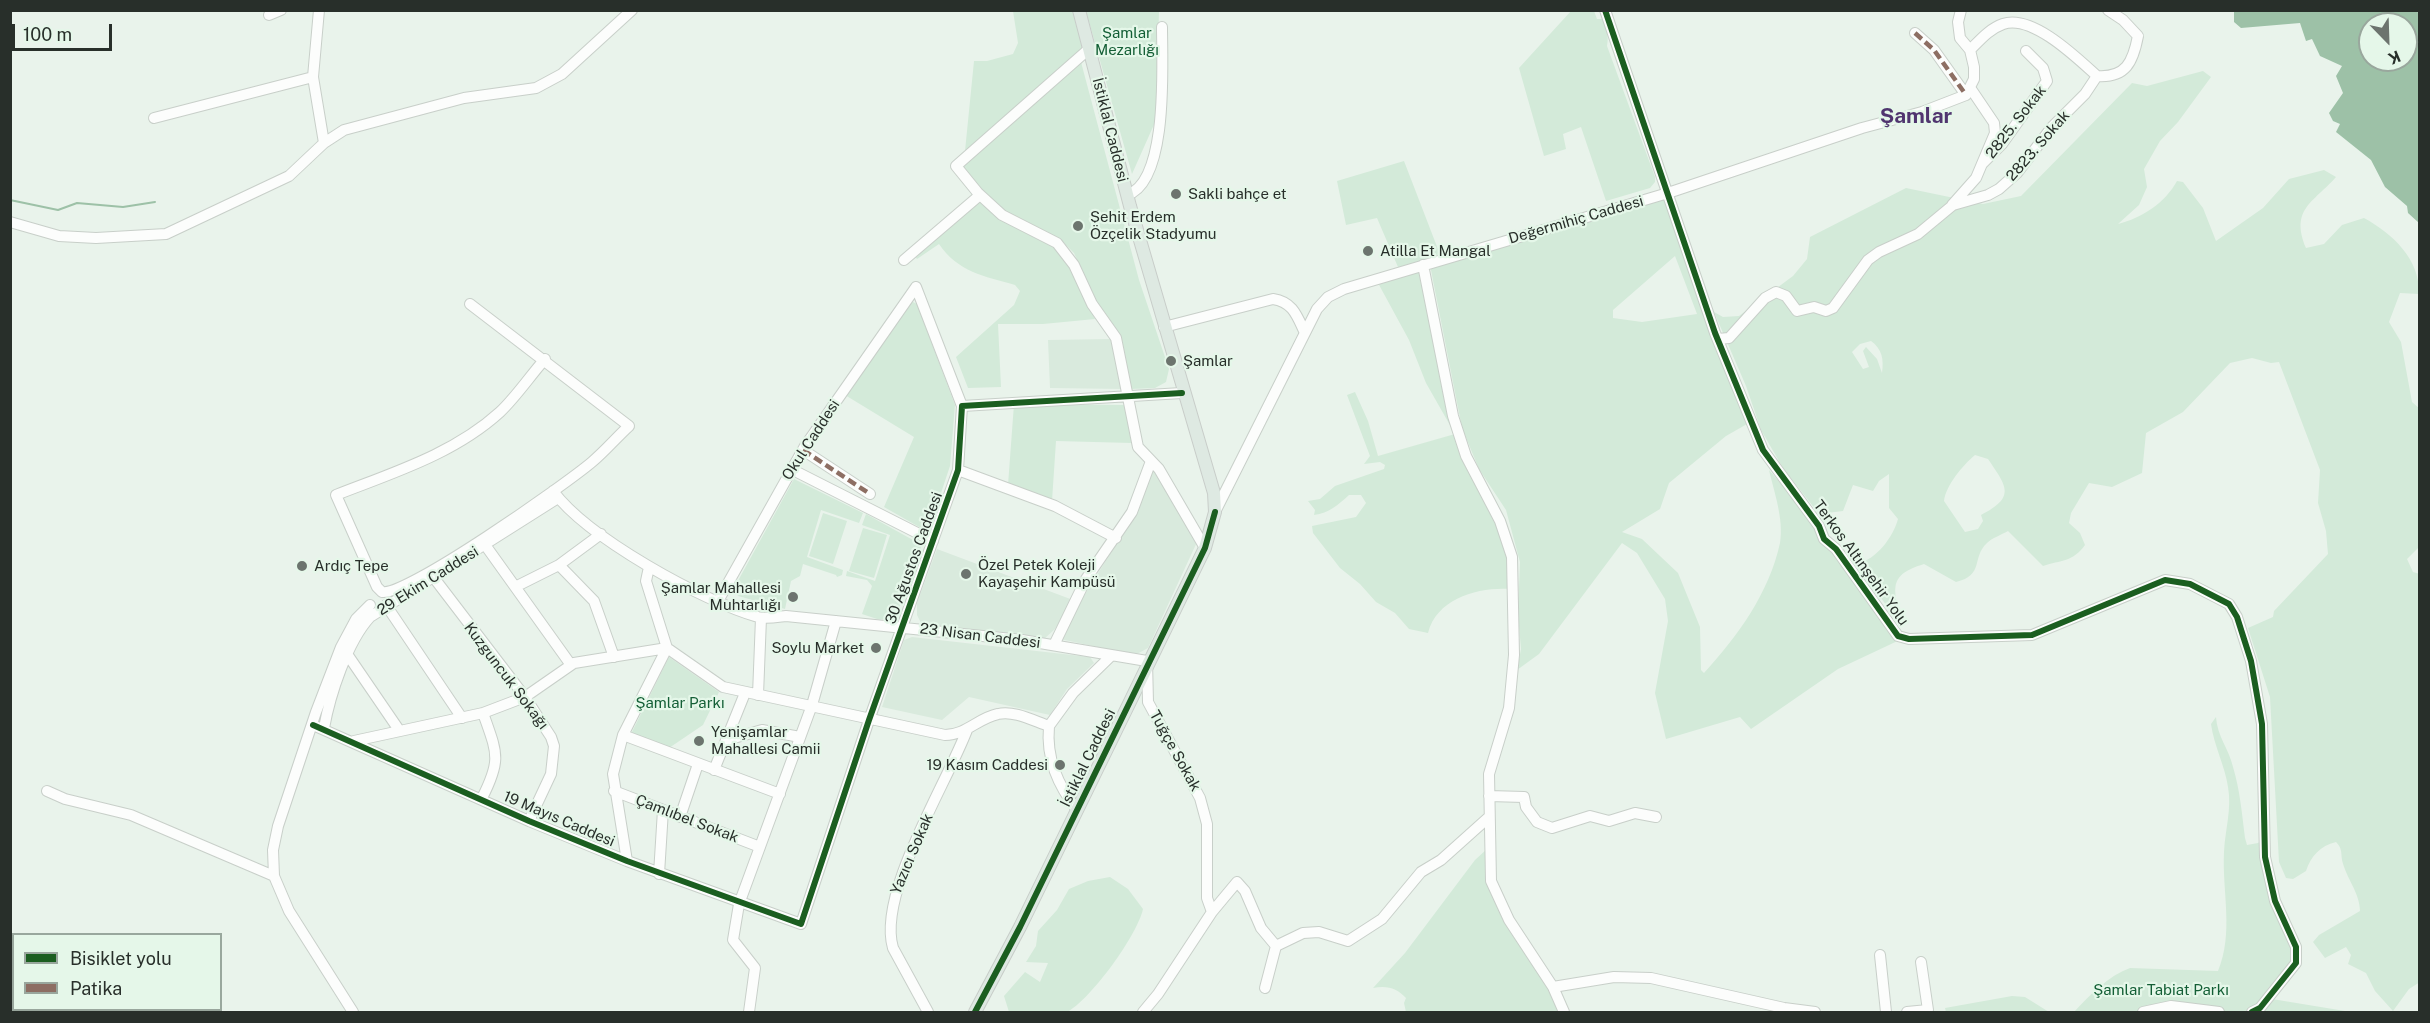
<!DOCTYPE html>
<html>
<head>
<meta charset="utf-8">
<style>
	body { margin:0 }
	#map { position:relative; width:2430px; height:1023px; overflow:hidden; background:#e9f3eb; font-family:"Public Sans",sans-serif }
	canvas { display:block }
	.frame { position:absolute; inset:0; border:12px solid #282f2a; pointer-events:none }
	.legend { position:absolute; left:12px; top:933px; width:210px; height:78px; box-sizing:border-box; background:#e5f7e9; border:2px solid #99a79d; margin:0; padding:8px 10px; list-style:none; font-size:18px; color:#282f2a }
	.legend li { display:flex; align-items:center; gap:12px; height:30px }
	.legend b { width:30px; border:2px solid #99a79d }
	.north { position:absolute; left:2358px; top:12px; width:60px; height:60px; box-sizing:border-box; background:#e5f7e9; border:2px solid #99a79d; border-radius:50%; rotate:157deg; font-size:16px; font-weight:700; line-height:24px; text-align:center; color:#282f2a }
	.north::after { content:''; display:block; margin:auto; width:21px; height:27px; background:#6c746e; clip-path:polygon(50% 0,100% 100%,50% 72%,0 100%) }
	.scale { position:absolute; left:12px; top:24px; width:100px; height:27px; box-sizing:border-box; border:3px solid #282f2a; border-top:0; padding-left:8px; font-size:18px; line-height:21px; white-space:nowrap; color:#282f2a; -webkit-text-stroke:4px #e5f7e9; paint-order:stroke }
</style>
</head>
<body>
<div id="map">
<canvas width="2430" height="1023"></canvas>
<div class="frame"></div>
<ul class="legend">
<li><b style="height:8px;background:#1b5e20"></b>Bisiklet yolu</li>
<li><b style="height:8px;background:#8d6e63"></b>Patika</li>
</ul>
<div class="north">K</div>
<div class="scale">100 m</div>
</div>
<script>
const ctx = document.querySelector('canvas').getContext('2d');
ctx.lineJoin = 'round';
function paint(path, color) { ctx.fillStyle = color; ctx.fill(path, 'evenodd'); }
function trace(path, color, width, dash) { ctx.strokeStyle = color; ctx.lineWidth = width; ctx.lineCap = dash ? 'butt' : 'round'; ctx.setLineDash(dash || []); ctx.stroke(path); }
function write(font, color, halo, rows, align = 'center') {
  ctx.font = font + ' "Public Sans",sans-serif'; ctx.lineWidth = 4.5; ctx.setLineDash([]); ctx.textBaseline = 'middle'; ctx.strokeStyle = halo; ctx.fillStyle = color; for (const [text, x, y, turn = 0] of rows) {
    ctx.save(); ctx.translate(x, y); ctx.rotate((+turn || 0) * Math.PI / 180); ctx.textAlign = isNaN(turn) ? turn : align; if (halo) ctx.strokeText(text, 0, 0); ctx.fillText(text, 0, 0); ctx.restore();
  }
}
paint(new Path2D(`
	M1111,339L1123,389L1050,388L1048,340Z
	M1152,468L1197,542L1148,648L1135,655L1060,639L1058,637L1122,535Z
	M937,549L1073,600L1055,629L1044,639L922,625L917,615V603Z
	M912,637L1090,657L1094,663L1067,689L1050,715L969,697L942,720L882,707L904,640Z`), '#d9eadd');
paint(new Path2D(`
	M1013,11H1076L1086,47L965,151L974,61H987L1013,54L1018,43Z
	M1086,11H1159L1156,120L1132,174Z
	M1571,11H1594L1597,19H1602C1607,29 1609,35 1607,46L1655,177V182L1650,188L1606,201L1581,127L1563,134L1566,149L1544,156L1519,68Z
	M1081,62L1139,280L1169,369L1166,382L1155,388L1131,389L1121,340L1097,304L1074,253L1064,243L1023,223L990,200L961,166Z
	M2203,71L2211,77L2178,122L2160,141L2144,169L2147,187L2139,205L2118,224C2142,218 2165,203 2177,181L2183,182L2203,208L2216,241L2263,208L2289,179L2324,170L2336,177C2313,203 2290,209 2306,248L2324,244L2342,225L2364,218C2393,234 2420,259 2419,294L2400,293L2389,322L2401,342L2412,402L2420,409L2419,547L2407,559L2413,572L2420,574V982L2409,989L2393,1011L2375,991L2366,973L2348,964L2351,955L2346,947L2325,958L2313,942L2319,935L2360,911C2360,893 2346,878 2342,860C2341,852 2342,848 2336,842C2320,846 2311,856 2306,871L2293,879L2286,878L2279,862L2270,697L2248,628L2273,617L2274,611L2328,554L2326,531L2318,503L2320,470L2279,362L2271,363L2252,358L2230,363L2183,412L2146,433L2142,473L2112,487L2089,483L2071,513L2069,523L2080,533L2085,545C2073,562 2061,560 2043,566L2008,531C2001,535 1992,538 1987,543C1971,558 1985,575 1956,582L1924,564C1884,576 1896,591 1901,626L1857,564C1877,559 1893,537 1898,519L1889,508V474L1879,481L1873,491L1853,485L1843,511L1819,514L1783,468L1761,430L1746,386L1714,312L1723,317L1739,316L1793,276L1807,259L1810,237L1906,188L1983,204L2021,196L2132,83L2147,86ZM1871,341C1882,349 1884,359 1882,373L1877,359L1866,347L1863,351L1869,367L1863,369L1852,352L1860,344ZM1975,455L1988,459C2007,487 2016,497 1981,515L1983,521L1978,529L1965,532L1944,501C1946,485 1963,465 1975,455Z
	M1404,161L1441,257L1398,267L1377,218L1346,225L1337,181Z
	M974,195L1046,240L1066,257L1095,319L1043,324H998L1001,387L968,388L956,357L1014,305L1020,291L1015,285C984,276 958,272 939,244L917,259L911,251Z
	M1664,197L1747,424L1726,436L1669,483L1660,509L1622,532L1642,539L1678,573L1700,627L1701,670L1704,673C1738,636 1769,593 1780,543C1784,519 1774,492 1769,470L1807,513L1821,539L1883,616L1906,637L1838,669L1751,729L1740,717L1666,739L1655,693L1668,621L1665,599L1637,553L1622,543L1539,654L1517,670L1521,649L1518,615L1520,562L1506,510L1479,469L1462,428L1430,265ZM1675,256L1697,314L1642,322L1613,318V310Z
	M1420,270L1452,414L1510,542V589C1479,587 1437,598 1428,633L1409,629L1395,613L1376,602L1360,584L1340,568L1313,533L1312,526L1356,517L1366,503L1361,495H1349C1338,505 1329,513 1314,515L1315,510L1308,501L1320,499L1335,486L1384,469L1385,465L1380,462L1364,464L1370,456L1347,395L1355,392L1368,421L1378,456L1455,434L1426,383L1409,340L1378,283Z
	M913,302L917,304L955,405L950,466L928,532L884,507L914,437L845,395L908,304Z
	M1014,404L1124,405L1132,443L1056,441L1052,501L1008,485Z
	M794,479L863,513L859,523L821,510L807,557L843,570L842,575L837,577L836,575L803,564L800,576L791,581L785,609L738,596L734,588Z
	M823,513L847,521L833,564L809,556Z
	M866,514L922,545L898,612L890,620L877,619L862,614L872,586L867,580L846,576L847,571L875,581L890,535L862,525Z
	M863,528L887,535L874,578L849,571Z
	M669,657L719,692L703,725L669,748L631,734Z
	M2216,717C2217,736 2229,749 2233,767C2240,790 2242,814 2245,838L2247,845L2258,843L2263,838L2281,907C2292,919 2299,945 2291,960C2285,971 2274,980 2267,990L2272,999L2351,1012H2074C2090,995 2108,976 2130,968L2218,971C2234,933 2222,892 2224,852C2225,830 2232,809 2228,787C2225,766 2214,746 2211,724Z
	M1487,849L1486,878L1561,1012H1406L1404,1003L1406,998C1397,988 1387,985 1373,988L1405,953L1475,860Z
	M1110,877L1128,889L1143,909C1137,936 1092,997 1069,1011C1061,1016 1020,1013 1009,1012L1004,996L1025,972L1040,982L1048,963L1026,962L1036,946L1038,931L1057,910L1069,889L1088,881Z
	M2012,996L2025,997L2049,1012H1946L1945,1008Z`), '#d3ead9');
paint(new Path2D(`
	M2234,10L2417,11L2420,16L2419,223L2408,213L2407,206L2385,187L2371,160L2336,132L2340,124L2333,121L2329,113L2343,93L2336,76L2342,66L2320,56L2312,39L2306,41L2300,23L2241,28L2234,22ZM2370,24H2406V60H2370Z`), '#9dc1a7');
trace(new Path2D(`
	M10,200L58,210L77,203L123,207L155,202`), '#9dc1a7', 2);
const minor = new Path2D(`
	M319,10L313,77L324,143
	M1605,10L1715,333L1763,450L1819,526L1824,539L1836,549L1898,636L1909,639L2032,635L2165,580L2190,584L2229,604L2237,617L2251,661L2262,724L2265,857L2275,901L2296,947V963L2260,1008L2252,1012
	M269,15L281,10
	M1915,33L1934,50L1966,95
	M1090,48L956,166L978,193L1002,215L1057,243L1074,265L1092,304L1116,338L1138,447L1159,469L1205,548
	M1970,50C1980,40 1989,29 2003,24C2032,14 2076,57 2097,76
	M2097,76C2126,78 2133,62 2138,36L2123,20L2108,10
	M154,118L313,77
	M1982,164L2002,144L2047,81L2043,68L2026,51
	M1127,195C1169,182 1162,62 1162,27
	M1952,205L1976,178L1995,133L1994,123L1971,89
	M10,222L59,236L96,238L166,234L289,176L324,143L344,130L464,98L536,88L562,74L632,10
	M904,260L980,195
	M1423,265L1453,416L1466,456L1500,521L1512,557L1514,655L1509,708L1489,774L1491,881L1509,920L1553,987L1564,1012
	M916,287L962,406
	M470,304L629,426C616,438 605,451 592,462C566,484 406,597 382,592L377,587L336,495C392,473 454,454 500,412C516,397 530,376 545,359
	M1164,327L1273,299C1293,302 1297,316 1305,333
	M1718,339L1729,338L1765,298L1776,292L1786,296L1797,311L1814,307L1826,311L1833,308L1868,260L1879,252L1918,234L1953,205L1988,195L1999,189L2017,173L2052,127L2085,94L2097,76
	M803,450L870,494
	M791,469L933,541
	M958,470L1055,506L1116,538
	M553,491C588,538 702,601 758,617C766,619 777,617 786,616L1022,640L1147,661L1148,702L1200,798L1207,824V898L1212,912
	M1215,512L1317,309L1328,297L1344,289L1668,193L1862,128L1922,112L1966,95L1974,79V67L1970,50L1960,38L1958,22L1961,10
	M483,542L571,665
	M559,565L594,601L614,657
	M431,574L525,697L551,737L554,746L551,774L529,821
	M517,586L559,565L601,534
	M718,601L805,446L916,287
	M386,605L462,718
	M1054,645L1086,579L1132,512L1151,461
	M345,651L399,730
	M758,695L761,618
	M313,725L529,821L627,861L801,924L869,720L958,470L962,406L1182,393
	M1049,726L1073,693L1112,655
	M324,728C330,695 347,642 370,617L558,498
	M623,735L780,794
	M727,740L762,730L800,737
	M354,741L483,713L525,697L574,663L667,648L723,687L945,735C966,735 978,718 998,714C1014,710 1034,721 1049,726C1046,759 1058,785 1077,810
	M714,770L745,693
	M47,791L65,799L131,815L274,876
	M614,791L760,847
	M1489,796L1524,797L1526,807L1537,822L1552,828L1590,816L1609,821L1635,813L1656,817
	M482,798C502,759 497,753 483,713
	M680,817L698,764
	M627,861L613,774L623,735L667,648L646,581L649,567
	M659,874L663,810
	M1880,955L1886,1012
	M1553,987L1614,977L1651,978L1784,1008L1815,1012
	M1265,988L1276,946L1303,933L1319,932L1348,941L1382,919L1421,872L1441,860L1489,817
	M353,1012L289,911L274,876L273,850L278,826L316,712L341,647L356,619L370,605
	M749,1012L755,968L733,940L739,904L812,705L836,621
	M928,1012L893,948C877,894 946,785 967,730
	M1143,1012L1158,994L1212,912L1237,882L1245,891L1261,928L1276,946
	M1907,1012L1928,1010L1921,962
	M2143,1012L2171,1006L2219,1012`);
const major = new Path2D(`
	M975,1012L1020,927L1205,548L1215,512L1214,493L1130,206L1079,10`);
trace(minor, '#c8cfc9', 12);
trace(major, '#c8cdc9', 14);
trace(minor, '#fcfdfc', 10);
trace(major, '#dee9e2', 12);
trace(new Path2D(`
	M1915,33L1934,50L1966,95
	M803,450L870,494`), '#8d6e63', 4.5, [9, 4.5]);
trace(new Path2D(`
	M1605,10L1715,333L1763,450L1819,526L1824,539L1836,549L1898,636L1909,639L2032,635L2165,580L2190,584L2229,604L2237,617L2251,661L2262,724L2265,857L2275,901L2296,947V963L2260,1008L2252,1012
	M313,725L529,821L627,861L801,924L869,720L958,470L962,406L1182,393
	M975,1012L1020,927L1205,548L1215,512`), '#1b5e20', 6);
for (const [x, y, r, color] of [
	[1176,194,6,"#6c746e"],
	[1078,226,6,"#6c746e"],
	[1368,251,6,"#6c746e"],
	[1171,361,6,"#6c746e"],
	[302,566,6,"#6c746e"],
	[966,574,6,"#6c746e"],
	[793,597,6,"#6c746e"],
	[876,648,6,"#6c746e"],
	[699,741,6,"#6c746e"],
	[1060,765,6,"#6c746e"]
]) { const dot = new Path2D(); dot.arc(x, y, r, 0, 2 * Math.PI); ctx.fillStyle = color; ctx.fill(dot); trace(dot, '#e5f7e9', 2); }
write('15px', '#145f36', '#e5f7e9', [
	["Şamlar",1127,33],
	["Mezarlığı",1127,50],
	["Şamlar Parkı",680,703],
	["Şamlar Tabiat Parkı",2161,990]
]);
write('15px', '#282f2a', '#e5f7e9', [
	["2825. Sokak",2016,122,-52],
	["İstiklal Caddesi",1110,130,76],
	["2823. Sokak",2038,146,-49],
	["Değermihiç Caddesi",1576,220,-16],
	["Okul Caddesi",811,440,-57],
	["30 Ağustos Caddesi",914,558,-70],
	["Terkos Altınşehir Yolu",1861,563,54],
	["29 Ekim Caddesi",428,581,-32],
	["23 Nisan Caddesi",980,636,7],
	["Kuzguncuk Sokağı",506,676,53],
	["Tuğçe Sokak",1175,751,61],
	["İstiklal Caddesi",1088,758,-64],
	["19 Mayıs Caddesi",559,819,23],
	["Çamlıbel Sokak",687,819,21],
	["Yazıcı Sokak",912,854,-67]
]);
write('15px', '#282f2a', '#e5f7e9', [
	["Sakli bahçe et",1188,194],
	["Şehit Erdem",1090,217],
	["Özçelik Stadyumu",1090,234],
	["Atilla Et Mangal",1380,251],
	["Şamlar",1183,361],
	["Özel Petek Koleji",978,565],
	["Kayaşehir Kampüsü",978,582],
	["Ardıç Tepe",314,566],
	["Şamlar Mahallesi",781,588,"right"],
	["Muhtarlığı",781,605,"right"],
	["Soylu Market",864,648,"right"],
	["Yenişamlar",711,732],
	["Mahallesi Camii",711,749],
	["19 Kasım Caddesi",1048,765,"right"]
], 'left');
write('bold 21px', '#50356f', '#e5f7e9', [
	["Şamlar",1916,117]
]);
</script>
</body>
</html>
